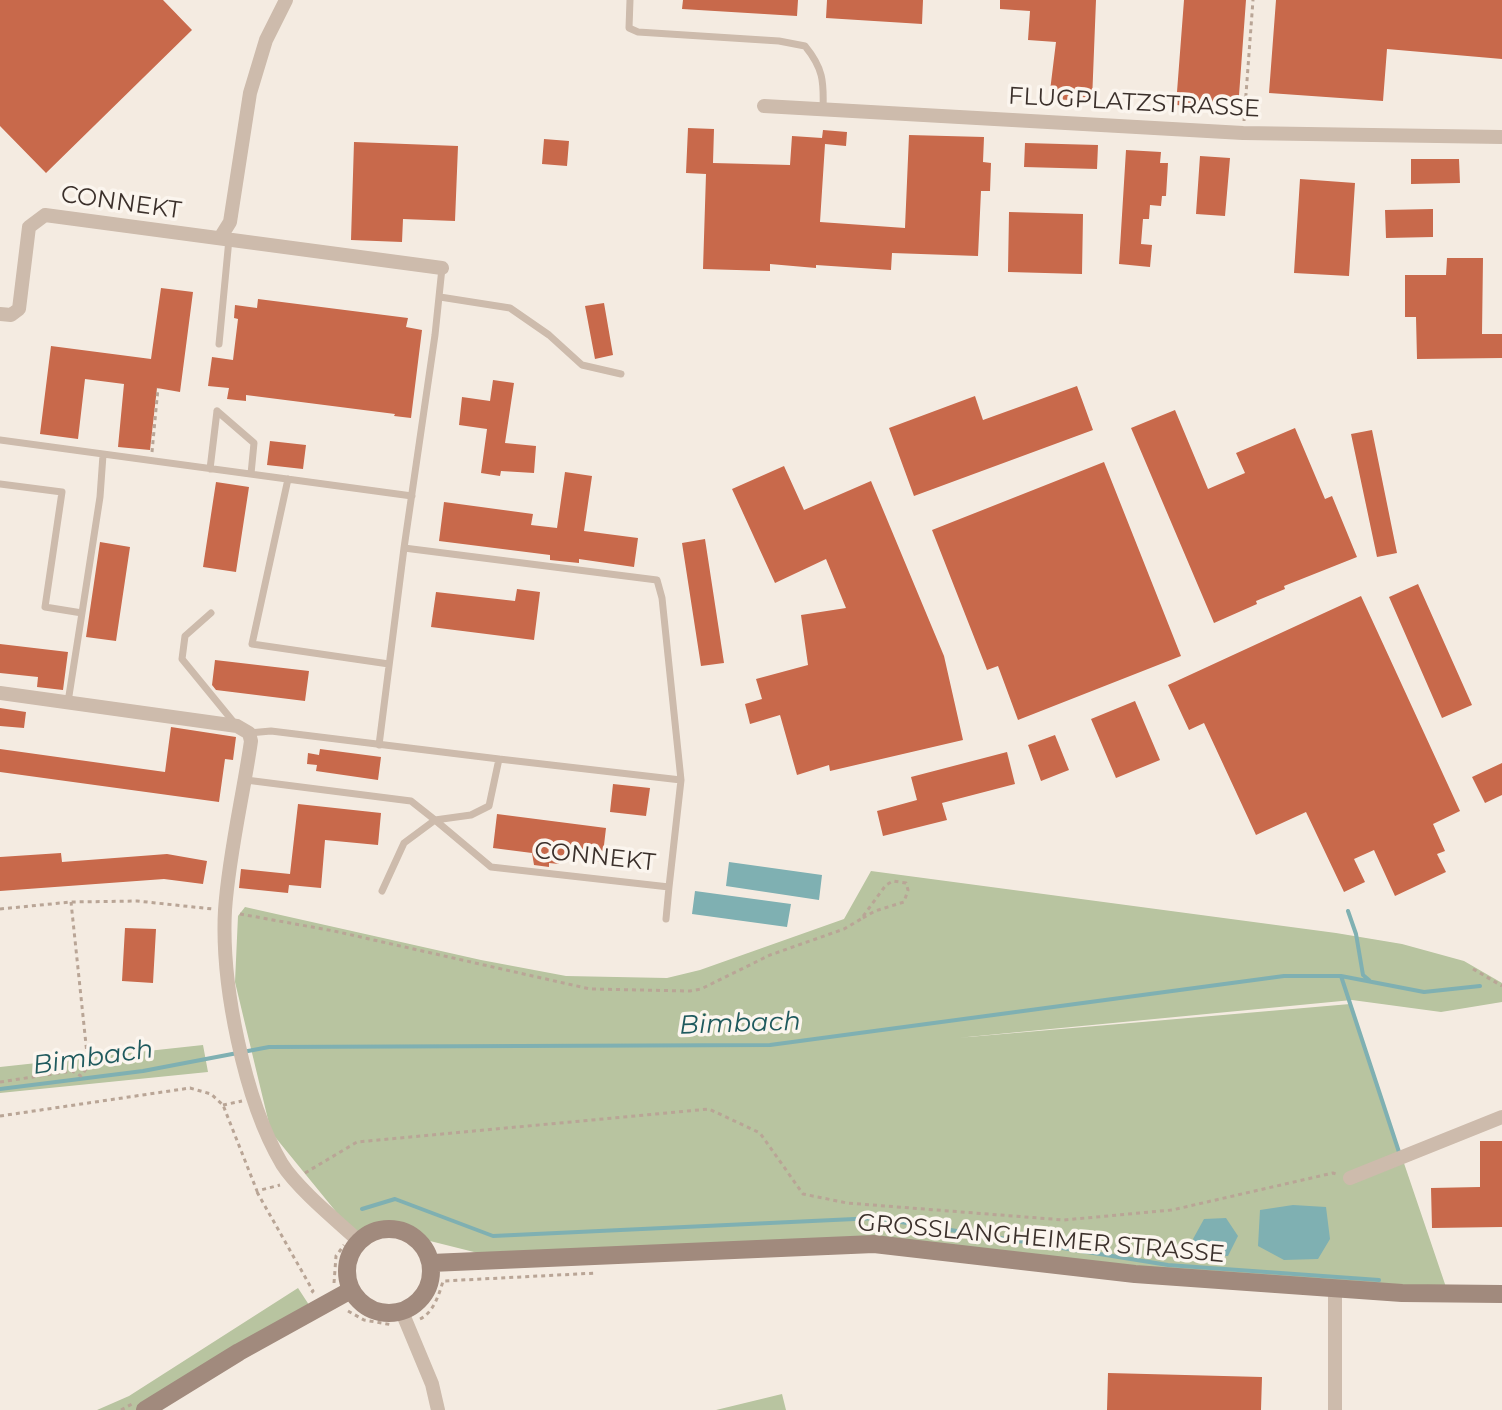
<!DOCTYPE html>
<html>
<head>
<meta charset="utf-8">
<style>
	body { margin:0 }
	canvas { display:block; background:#f4ebe1 }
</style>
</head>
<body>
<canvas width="1502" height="1410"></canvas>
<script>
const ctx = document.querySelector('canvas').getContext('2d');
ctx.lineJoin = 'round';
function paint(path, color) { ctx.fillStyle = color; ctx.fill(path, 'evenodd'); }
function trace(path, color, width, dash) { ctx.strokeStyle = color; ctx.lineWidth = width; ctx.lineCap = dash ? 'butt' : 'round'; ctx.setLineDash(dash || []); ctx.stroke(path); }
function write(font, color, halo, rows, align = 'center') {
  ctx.font = font + ' Montserrat,sans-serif'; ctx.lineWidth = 7; ctx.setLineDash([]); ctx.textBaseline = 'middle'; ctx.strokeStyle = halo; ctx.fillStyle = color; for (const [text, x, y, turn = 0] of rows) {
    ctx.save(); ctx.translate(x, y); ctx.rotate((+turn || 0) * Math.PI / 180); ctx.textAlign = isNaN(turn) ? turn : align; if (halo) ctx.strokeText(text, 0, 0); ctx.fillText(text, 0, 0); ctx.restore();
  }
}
paint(new Path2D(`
	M871,871L1336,933L1402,944L1464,961L1502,983V1002L1441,1012L1352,1000L957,1038L1350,1004L1447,1290L1136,1270L875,1238L490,1256L430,1241L396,1222L355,1235L271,1132L235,982L238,916L245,907L481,960L566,976L667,978L700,970L844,919Z
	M203,1045L208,1072L0,1093V1067Z
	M298,1288L313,1311L148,1410H97L129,1396Z
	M782,1394L786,1410H716Z`), '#b8c4a0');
paint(new Path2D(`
	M729,862L822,875L819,900L726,886Z
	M695,891L791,904L787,927L692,914Z
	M1293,1205L1326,1207L1330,1239L1318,1259L1284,1260L1258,1246L1260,1210Z
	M1226,1218L1238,1236L1228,1256H1205L1193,1239L1204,1219Z`), '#7fb0b2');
trace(new Path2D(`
	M1348,911L1356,934L1363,975L1369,980
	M1341,976L1399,1152
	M0,1089L143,1071L269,1047L770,1045L1284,976H1341L1424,992L1480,986
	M362,1209L395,1199L493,1236L876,1218L1168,1265L1379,1280`), '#7fb0b2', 4);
paint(new Path2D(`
	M0,0H163L192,30L46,173L0,126Z
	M683,0H798L797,16L682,9Z
	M827,0H923L922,24L826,18Z
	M1000,0H1096L1092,101L1049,99L1056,42L1028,40L1030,11L1000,9Z
	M1184,0H1246L1238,109L1176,105Z
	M1276,0H1502V59L1387,49L1383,101L1269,93Z
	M688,128L714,129L713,163L790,165L792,136L822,138L823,130L847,132L846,146L825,144L820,222L905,228L909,135L984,137L983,162L991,163L990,191H981L978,256L892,253L891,270L816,265V268L770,264V271L703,269L706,174L686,173Z
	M544,139L569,141L567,166L542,164Z
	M354,142L458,146L455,221L403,219L402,242L351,240Z
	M1025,143L1098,145L1097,169L1024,167Z
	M1126,150L1161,152L1160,163H1168L1166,196H1162L1161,206L1150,205L1149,219H1143L1141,244L1152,245L1150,267L1119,264Z
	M1200,156L1230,158L1225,216L1196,214Z
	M1411,159H1459L1460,183L1411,184Z
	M1300,179L1355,183L1349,276L1294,273Z
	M1433,209V237L1386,238L1385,210Z
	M1009,212L1083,214L1082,274L1008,272Z
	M1447,258H1483L1482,334H1502V358L1417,359L1416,317H1405V275H1446Z
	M161,288L193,292L180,392L157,388L150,450L118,447L124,384L85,379L78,439L40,434L51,346L151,359Z
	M258,299L408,318L406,327L422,330L411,418L394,416L395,414L246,395V401L227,399L229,388L208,386L212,357L233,360L238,319L234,318L235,305L257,308Z
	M604,303L613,355L595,359L585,306Z
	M493,380L514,383L505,443L536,446L534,473L501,471L500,476L481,473L487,429L459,425L462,397L490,401Z
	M1077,386L1093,430L914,496L889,428L975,396L983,420Z
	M1175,410L1208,489L1245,473L1236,453L1295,428L1325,499L1332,496L1357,557L1284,586L1285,589L1256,601L1257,604L1214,623L1131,428Z
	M1372,430L1397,553L1377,557L1351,434Z
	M270,441L306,445L303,469L267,465Z
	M1104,462L1181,656L1018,720L998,666L987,670L932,530Z
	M784,466L804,510L871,481L944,656L963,740L830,771L829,765L797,775L780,715L750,724L745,704L762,699L756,679L808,665L801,615L846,608L826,559L775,583L732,489Z
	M565,472L592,476L584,531L638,538L634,567L579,559V563L550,560V555L439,541L444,502L533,514L531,525L557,528Z
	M216,482L249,487L236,572L203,567Z
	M705,539L724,663L701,666L682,543Z
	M100,542L130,547L116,641L86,637Z
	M1418,584L1472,705L1442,718L1389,597Z
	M517,589L540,592L534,640L431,627L436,592L515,601Z
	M1361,596L1460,811L1433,824L1445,851L1437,854L1446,872L1395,896L1374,850L1354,859L1365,882L1344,892L1306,812L1256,835L1204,723L1189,730L1168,685Z
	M0,644L68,652L63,690L37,687L38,677L0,673Z
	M215,660L309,671L305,701L216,690L212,685Z
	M1135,701L1160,760L1116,778L1091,719Z
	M0,708L26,712L24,728L0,726Z
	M171,727L236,737L233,760L225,759L219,802L0,772V749L165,772Z
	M1055,735L1069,770L1041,781L1028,745Z
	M320,749L381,757L378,780L316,771L317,765L307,764L308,753L319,755Z
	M1007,752L1015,784L942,803L947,820L883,836L877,811L917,800L911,777Z
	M1502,763V795L1485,803L1472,777Z
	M613,784L650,788L646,816L610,812Z
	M298,804L381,813L378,845L325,840L321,888L289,885L288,893L239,888L241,869L290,874Z
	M497,814L606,828L602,862L559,857V864L549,863V867L534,865L532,853L493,848Z
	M61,853L62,862L167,854L207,861L203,884L164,879L0,891V857Z
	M125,928L156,929L153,983L122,981Z
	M1480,1141H1502V1227L1432,1228L1431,1188L1480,1187Z
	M1108,1373L1262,1377L1261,1410H1107Z`), '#c8694b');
trace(new Path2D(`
	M1244,121L1253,0
	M152,452L158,388
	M0,909L71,902L137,901L213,909
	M240,914L334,931L590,989L690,991L701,989L770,955L844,929L861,919L886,885L893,881L906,883L908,890L904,902L875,911L861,919
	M1473,969L1502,986
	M0,1082L72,1071L81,1076L86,1069L87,1054L71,902
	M223,1105L242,1101
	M0,1116L190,1088L211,1094L223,1105L257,1191L280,1185
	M305,1173L357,1142L709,1109L760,1133L803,1194L847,1203L1064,1220L1172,1210L1333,1173L1339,1175
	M257,1192L313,1291L311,1293
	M334,1283L336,1256L344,1245
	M348,1311L364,1320L393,1325
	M420,1319C433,1313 439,1295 443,1281L597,1273
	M121,1410L132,1404`), '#b9a596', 3, [4, 4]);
trace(new Path2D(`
	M630,0L629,28L638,32L779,41L805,46C823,68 824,81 823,109
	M440,297L510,308L549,335L582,365L621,374
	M219,344L229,239
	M217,411L254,443L251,474
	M0,440L412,496
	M210,469L217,411
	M288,479L252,644L389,664
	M0,484L62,492L45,607L82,613L68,702
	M404,548L657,580L662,598L681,780
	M82,613L100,497L103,455
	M211,613L185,636L182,659L236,725
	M379,745L404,548L435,335L442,268
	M246,780L411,801L435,820L471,815L489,806L499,759L271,731L249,733
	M382,891L404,843L435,820L491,867L669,887L681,780L499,759
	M666,919L669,887`), '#cdbbac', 7);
trace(new Path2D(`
	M764,106L1243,133L1502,137
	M220,238L230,222L250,93L266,40L286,0
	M0,314L11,315L19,309L29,227L45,215L442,268
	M0,693L237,726L249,733L251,741C243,797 229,853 225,910C221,983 244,1100 282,1164C297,1188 337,1221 359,1241
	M1350,1178L1502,1117
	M402,1312L432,1384L438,1410
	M1335,1410V1288`), '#cdbbac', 14);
trace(new Path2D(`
	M347 1271a42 42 0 1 1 84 0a42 42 0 1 1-84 0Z
	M431,1263L874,1244L1135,1274L1402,1293L1502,1294
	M145,1410L239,1352L351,1290`), '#a18a7d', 18);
write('24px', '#3b302b', '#fbf5ee', [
	["FLUGPLATZSTRASSE",1134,103,3],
	["CONNEKT",121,203,8],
	["CONNEKT",595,857,6],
	["GROSSLANGHEIMER STRASSE",1041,1239,5]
]);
write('italic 26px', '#1f5a5e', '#fbf5ee', [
	["Bimbach",740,1024,-2],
	["Bimbach",93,1058,-8]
]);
</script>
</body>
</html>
